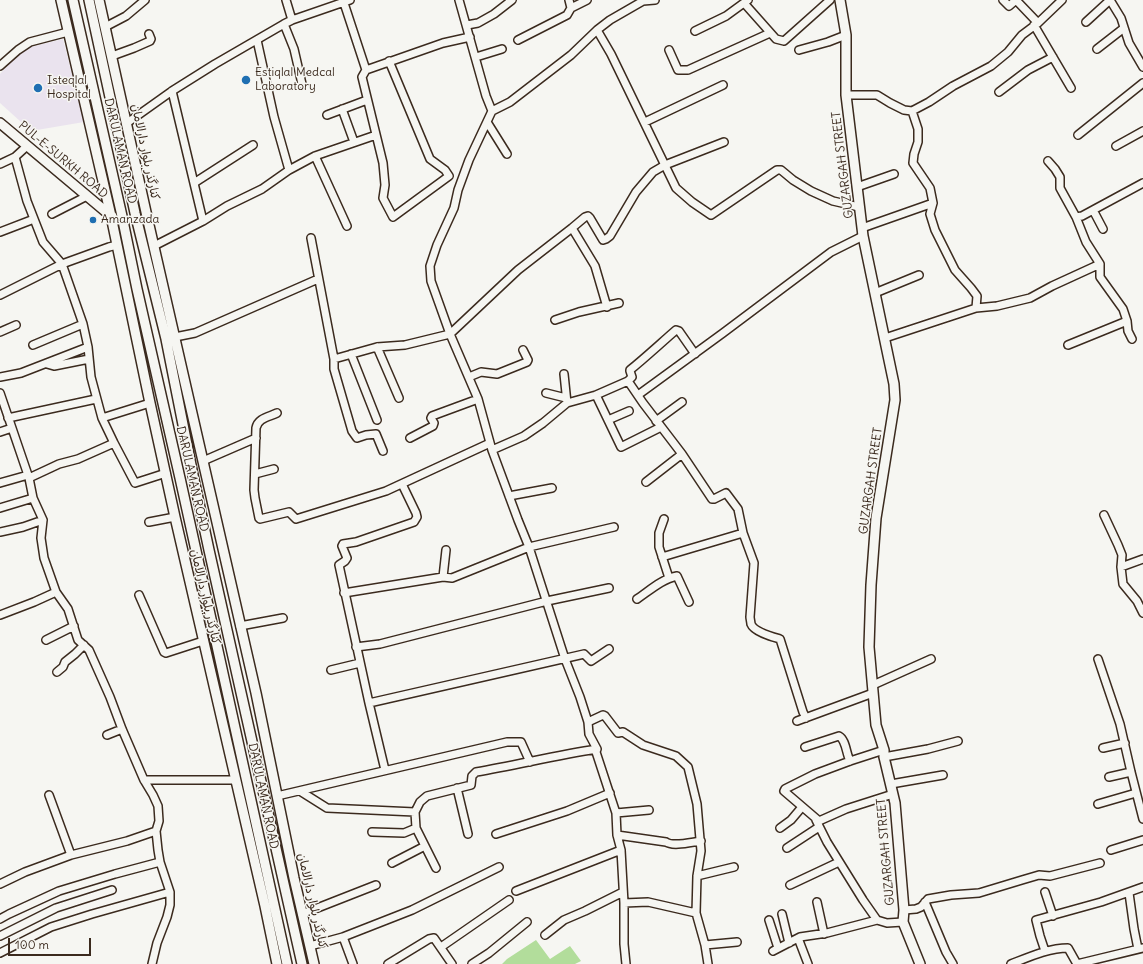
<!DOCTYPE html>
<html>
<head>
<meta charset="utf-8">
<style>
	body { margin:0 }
	#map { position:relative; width:1143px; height:964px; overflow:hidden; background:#f6f6f2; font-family:Delius,sans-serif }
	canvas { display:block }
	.scale { position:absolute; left:8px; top:938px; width:83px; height:18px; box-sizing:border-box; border:2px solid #3b2a1e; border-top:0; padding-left:5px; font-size:12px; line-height:14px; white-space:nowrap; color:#3b2a1e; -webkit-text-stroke:3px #f6f6f2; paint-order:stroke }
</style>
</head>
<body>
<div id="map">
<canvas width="1143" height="964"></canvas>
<div class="scale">100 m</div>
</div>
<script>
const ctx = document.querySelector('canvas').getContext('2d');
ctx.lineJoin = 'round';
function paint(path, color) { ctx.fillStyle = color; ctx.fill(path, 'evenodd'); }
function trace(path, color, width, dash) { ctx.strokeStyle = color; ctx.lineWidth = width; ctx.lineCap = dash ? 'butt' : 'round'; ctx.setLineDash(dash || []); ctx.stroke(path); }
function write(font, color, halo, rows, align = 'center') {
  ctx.font = font + ' Delius,"Playpen Sans Arabic",sans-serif'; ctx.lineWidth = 3; ctx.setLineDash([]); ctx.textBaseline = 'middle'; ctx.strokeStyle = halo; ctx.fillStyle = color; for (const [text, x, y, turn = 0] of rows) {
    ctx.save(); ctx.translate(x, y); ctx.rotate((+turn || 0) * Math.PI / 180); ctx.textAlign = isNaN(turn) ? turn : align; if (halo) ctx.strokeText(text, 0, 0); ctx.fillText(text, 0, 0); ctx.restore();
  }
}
paint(new Path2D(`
	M63,39L84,122L31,131L0,103V74L20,52L31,47Z`), '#eae3ee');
paint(new Path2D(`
	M536,940L550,959L570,946L581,961L575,964H502L507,959Z`), '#b2dd9b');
const street = new Path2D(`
	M286,0L292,20
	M343,0L366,70
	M459,0L486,96L492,111
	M1003,0L1009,6L1016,0L1038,23
	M1110,0L1121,18L1129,43L1143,67
	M744,3L776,39L784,41L830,0
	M571,8L587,0
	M1086,22L1110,0
	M284,24L294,49L302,84
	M467,25L478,23L494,14L512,0
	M1034,25L1071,88
	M105,27L126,16L145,0
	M597,30L611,54L676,188L692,202L711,215L777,170H781L793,180L811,191L833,201L859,207
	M695,31L726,16L748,0
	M257,40L274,117L289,170
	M518,40L567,15L571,8L569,0
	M1097,49L1124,28
	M669,50L678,70H688L770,33
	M799,50L828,42L846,35
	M112,56L134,48L150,41L151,39L149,34
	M476,57L502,49
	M389,61L430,159L445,170L449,176L393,217L383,198L385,185L383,163L362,77L366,70L443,43L470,37
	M0,66L18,50L30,42L68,32
	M172,91L203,221
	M999,92L1028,70L1053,57
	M846,95H877L890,103L904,110L912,111L929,102L953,86L991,66L1008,52L1022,35L1038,23L1062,0
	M342,109L354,142
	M912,111L918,129V142L914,154L913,163L930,188L933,203L930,214L935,230L955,270L971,288L977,296L976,308
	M327,115L367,100
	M487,122L507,154
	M645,122L723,85
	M127,123L172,91L215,64L284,24L292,20L350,0
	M1078,135L1143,83
	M1116,146L1143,131
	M315,156L347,226
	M15,157L27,201L43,242L62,264L83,324L88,347L91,377L102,418L114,443L135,483L166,473
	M1048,161L1055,169L1060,177V188L1076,217L1082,216L1143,183
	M0,164L15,157L27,146
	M194,183L253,145
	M857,187L894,174
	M1093,210L1103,229
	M52,214L87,196
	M1076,217L1086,242L1100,264V277L1123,309L1127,321L1128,331L1132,339
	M572,228L595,266L607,307
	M862,228L933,203
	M0,232L34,219
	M311,238L334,359V369L352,431L357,438L366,435L376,434L383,451
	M154,246L203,221L227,206L262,189L289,170L315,156L376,135
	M875,293L919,275
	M0,295L62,264L109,247L117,245
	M555,320L579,312L619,303
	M0,332L16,325
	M170,338L195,333L318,279
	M885,338L976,308L997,306L1030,298L1052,286L1100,264
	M33,345L83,324
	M1068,345L1127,321
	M377,347L399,398
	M351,354L377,420
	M334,359L377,347L405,345L450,334L518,270L572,228L585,217L588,216L590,218L603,240L606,239L610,236L636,192L653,172L665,165L724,142
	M47,364L54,366L89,359
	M564,374L567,403
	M0,377L21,373L88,347
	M469,377L481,372L497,374L527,362L528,360L523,350
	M628,381L643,403L682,454L646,482
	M0,393L29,478L33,498L43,520L41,538L44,558L56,592L68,609L78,640L89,650L110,697L122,729L144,780L153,795L158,806L159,821L156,831L158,850L160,862L170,892V905L167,917L157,943L152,964
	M546,393L566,398
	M596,395L621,447L661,427
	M638,395L723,333L831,252L863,236
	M277,413C269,417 258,418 256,428L254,490L255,498L259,518L260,519L289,512L296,519L386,491L490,443
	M8,418L96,399
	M102,418L150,403
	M608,420L629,411
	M656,421L682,402
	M0,432L12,428
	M410,438L433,426L434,423L431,418L432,416L478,399
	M492,450L524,436L543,423L567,403L596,395L628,381L632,377L630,371V370C646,357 661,343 676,330L679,331L695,354
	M682,454L712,499H714L726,493L738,509L743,533L754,563L750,617C750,618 751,623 751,624C754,632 773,637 780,639L803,712L806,718
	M203,461L256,438
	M255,474L274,469
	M29,478L59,464L78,459L114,443
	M0,483L28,475
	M509,496L552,488
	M0,508L33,498
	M1104,515L1118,545L1122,555L1121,567L1123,584L1137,601L1143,613
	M664,519L659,533V547L669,578
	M149,522L175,517
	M0,532L23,527L43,520
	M662,557L743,533
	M1121,567L1143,559
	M443,577L446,550
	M344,593L443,577L452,578L529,547L614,527
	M139,595L164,652L166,653L203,641
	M637,599C649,591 662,579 677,576L689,602
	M0,615L34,602L56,592
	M240,626L283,618
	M46,640L74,626
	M356,647L380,644L547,601L609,588
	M1098,659L1120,724L1131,772L1143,819
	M331,670L360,663
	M57,672L63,667L65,662L75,654L84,645
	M873,685L931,659
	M369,703L584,654L591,661L609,649
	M797,721L873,693
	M588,722L603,715L605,716L618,733L623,732L643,745L676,756L688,767L697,804L701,851L697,876L696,913
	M107,735L122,729
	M805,747L839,736C846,740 846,753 850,761
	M1103,748L1125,743
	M884,750L850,761L815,774L785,789L784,791L819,821L846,809L893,794
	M884,757L928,749L958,741
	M385,770L369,703L339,565L345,561L347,558L342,546L343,544L356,542L414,522L417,517L416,513L402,484
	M1109,777L1131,772
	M144,780H236
	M891,784L943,775
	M457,788L468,834
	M300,791L327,808L415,812
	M49,795L71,855
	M277,796L507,742H521L530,762
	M1098,804L1136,793
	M616,813L649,810
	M816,820L827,842L863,900L877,920
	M780,828L791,820L802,807
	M372,832L404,833L416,828
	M496,834L567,811L610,793
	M617,835L666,842C673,847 692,842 701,841
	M787,848L819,827
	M1111,850L1143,840
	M392,863L425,846
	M436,868L416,828L415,812L420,802L427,796L471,785L472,776L476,772C517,765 557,755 597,749
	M697,876L734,867
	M0,884L25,872L71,855L127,841L156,831
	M790,885L839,862
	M516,891L621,850
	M1045,892L1053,916
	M1129,893L1134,929L1138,949
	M817,902L824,934
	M925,902L946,952L953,964
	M624,903L648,902L696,913L705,945L708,964
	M904,910L916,909L921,907L928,899L951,895L979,893L1022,880L1039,875L1050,876L1100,863
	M302,914L376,885
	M782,914L789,943
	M0,919L9,914L59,891L115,874L160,862
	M769,920L778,948
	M545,935L564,920L585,911L623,892
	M0,936L56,908L112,890
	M343,937L353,964
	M798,938L808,964
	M705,945L737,942
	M310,946L343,937L412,910L499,867
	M441,947L509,900
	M773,951L800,937L827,933L877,920L887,923L903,922
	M1045,951L1040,936L1036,920L1101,902L1143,887
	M0,953L51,927L92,914L170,892
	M388,964L429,939L434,938L452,964
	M472,964L489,953L527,922
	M626,964L624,944V903L621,850L617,835L616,813L596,752L597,749L589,734L588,722L580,697L565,659L529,547L518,520L492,450L478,399L450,334L431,281L430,266L437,245L454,208L458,190L469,160L492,111L510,102L571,55L597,30L610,20L643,1L655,0
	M1011,964C1029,957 1049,948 1068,948L1077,964L1143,948`);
const secondary = new Path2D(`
	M61,0L111,216L150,403L175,517L265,906L277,964
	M73,0L122,216L137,289L180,478L287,964
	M89,0L135,213L166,339L193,475L209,550L302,964
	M99,0L146,212L256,693L294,878L314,964
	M840,0L846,35V95L863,236L894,384L895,400L876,518L871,585L869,647L876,725L884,750V757L895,803L904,910L903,922L920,964
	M0,123L111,216H112`);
trace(street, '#3b2a1e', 10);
trace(secondary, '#3b2a1e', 12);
trace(street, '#f6f6f2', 7);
trace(secondary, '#f6f6f2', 9);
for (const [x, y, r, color] of [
	[246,80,5,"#1f6fb2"],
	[38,88,5,"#1f6fb2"],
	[93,220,4,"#1f6fb2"]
]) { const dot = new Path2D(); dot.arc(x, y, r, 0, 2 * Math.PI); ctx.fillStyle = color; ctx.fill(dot); trace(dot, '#f6f6f2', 1.5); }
write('12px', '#3b2a1e', '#f6f6f2', [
	["Estiqlal Medcal",255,73],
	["Laboratory",255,87],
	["Isteqlal",47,81],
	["Hospital",47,95],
	["Amanzada",101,220]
], 'left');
write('12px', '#3b2a1e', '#f6f6f2', [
	["DARULAMAN ROAD",120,151,77],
	["کنارگذر بلوار دارالامان",145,152,78],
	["PUL-E-SURKH ROAD",63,160,40],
	["GUZARGAH STREET",843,165,-97],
	["DARULAMAN ROAD",192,479,77],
	["GUZARGAH STREET",871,481,-82],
	["کنارگذر بلوار دارالامان",205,597,77],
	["DARULAMAN ROAD",263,796,78],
	["GUZARGAH STREET",886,852,-95],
	["کنارگذر بلوار دارالامان",312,901,77]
]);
</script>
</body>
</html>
